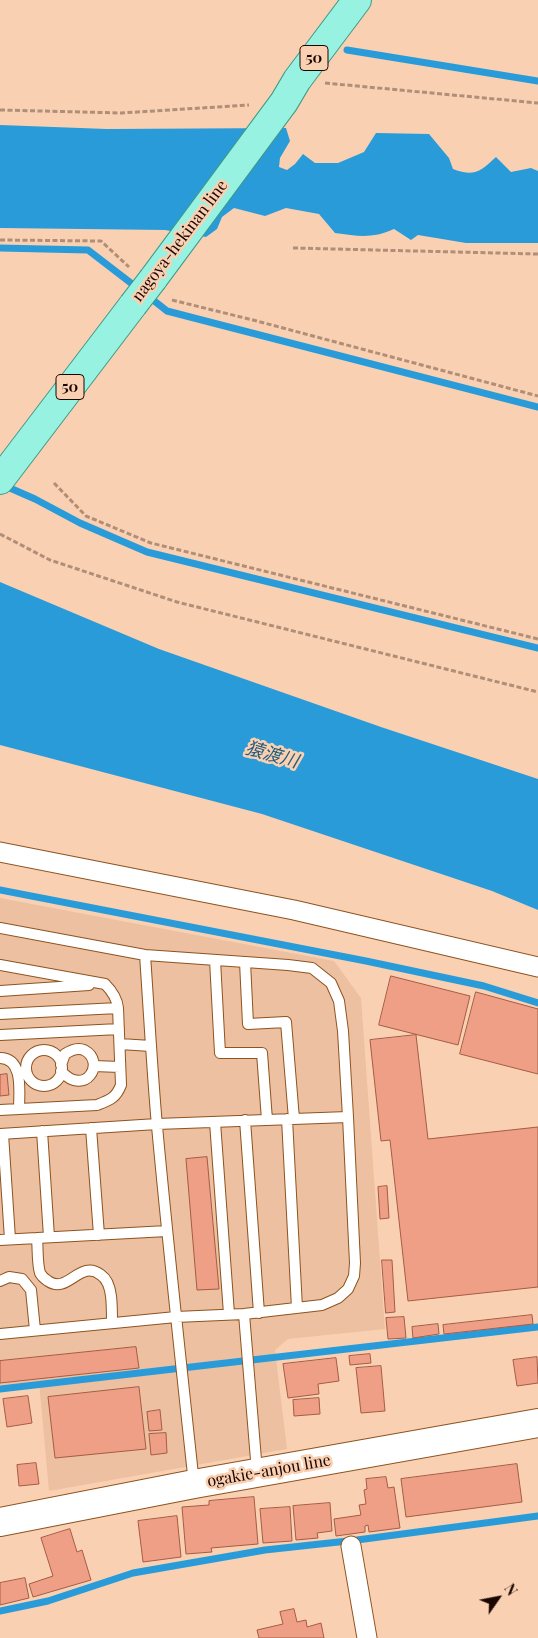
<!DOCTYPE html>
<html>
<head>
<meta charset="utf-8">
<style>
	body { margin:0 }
	#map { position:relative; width:538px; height:1638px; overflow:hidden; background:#f9d1b2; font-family:"Playfair Display",serif }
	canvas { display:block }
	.north { position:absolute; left:473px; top:1573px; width:50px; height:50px; -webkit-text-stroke:4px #f9d1b2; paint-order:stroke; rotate:57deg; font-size:14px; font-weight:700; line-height:20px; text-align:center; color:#1b0500 }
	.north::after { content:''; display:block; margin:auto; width:18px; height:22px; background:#1b0500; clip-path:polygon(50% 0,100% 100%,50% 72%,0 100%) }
</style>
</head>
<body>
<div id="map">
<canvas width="538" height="1638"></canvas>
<div class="north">N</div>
</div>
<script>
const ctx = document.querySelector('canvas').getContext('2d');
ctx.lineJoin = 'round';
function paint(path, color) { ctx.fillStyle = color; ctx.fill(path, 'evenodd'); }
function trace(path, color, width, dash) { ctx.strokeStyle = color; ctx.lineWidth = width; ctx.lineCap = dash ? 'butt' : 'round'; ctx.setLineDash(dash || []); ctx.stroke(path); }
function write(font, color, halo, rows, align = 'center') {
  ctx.font = font + ' "Playfair Display","Noto Sans JP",serif'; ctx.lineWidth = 5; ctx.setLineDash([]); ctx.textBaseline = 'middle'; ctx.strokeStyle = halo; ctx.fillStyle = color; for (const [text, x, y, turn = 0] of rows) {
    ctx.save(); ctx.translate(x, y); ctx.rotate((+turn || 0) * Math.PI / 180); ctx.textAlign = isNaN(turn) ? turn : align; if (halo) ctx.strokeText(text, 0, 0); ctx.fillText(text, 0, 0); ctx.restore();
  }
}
paint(new Path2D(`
	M0,898L334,961L361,998L385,1329L288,1339L275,1350L287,1449L49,1491L39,1382L0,1385Z`), '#ecc0a0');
paint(new Path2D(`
	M0,125L107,129L286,128L290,141L280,158L279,167L287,170L295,164L303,154L315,163H338L364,152L376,133L429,134L449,158L453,169C474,177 480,172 496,157L511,172L531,168L538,171V243H466L418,235L411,240L394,229C372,239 358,236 335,233L319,214L286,208L265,216L234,208L222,217L217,229L206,237L165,230L0,228Z
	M0,582L159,649L381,727L538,779V910L492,891L262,814L0,745Z`), '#2a9bd9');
trace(new Path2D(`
	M347,50L538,81
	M0,248L88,250L140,290
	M148,296L167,311L538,407
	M3,485L35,499L80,523L147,552L538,648
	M0,890L366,961L484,986L538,1003
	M0,1389L538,1327
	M0,1611L48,1601L133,1573L265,1550L357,1540L538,1516`), '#2a9bd9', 7);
const building = new Path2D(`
	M391,976L470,996L458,1045L379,1025Z
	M476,992L538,1009V1074L460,1054Z
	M416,1035L428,1139L538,1127V1287L408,1301L390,1140L381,1141L370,1040Z
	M7,1074L9,1095L0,1096V1075Z
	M207,1157L219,1289L197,1290L186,1159Z
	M387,1186L389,1218L380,1219L378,1187Z
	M382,1260H392L395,1312L386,1313Z
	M532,1315L533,1324L444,1334L443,1325Z
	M404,1317L406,1338L388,1339L386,1318Z
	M438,1324L439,1334L413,1338L412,1327Z
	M136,1347L139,1368L0,1383V1361Z
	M370,1354L371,1363L350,1365L349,1356Z
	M537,1357L538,1383L517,1386L513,1360Z
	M336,1358L339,1381L318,1384L319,1394L288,1398L283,1364Z
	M381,1366L385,1411L361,1413L356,1368Z
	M139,1387L146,1449L55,1458L48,1397Z
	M28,1396L32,1423L7,1427L3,1399Z
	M319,1398L320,1414L294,1416L293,1400Z
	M160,1410L162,1430L149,1431L147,1412Z
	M166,1433L167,1453L151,1455L149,1434Z
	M36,1463L39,1484L19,1486L17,1465Z
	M517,1464L522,1502L406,1517L401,1479Z
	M386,1477L388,1488L394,1487L400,1528L369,1532L368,1525L365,1526V1532L336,1536L334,1519L361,1515L359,1505L366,1504L364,1490L367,1489L366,1479Z
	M254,1497L258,1544L211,1548L212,1552L186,1554L182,1507L209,1505V1501Z
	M330,1503L332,1531L317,1533L318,1538L296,1540L293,1506Z
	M290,1507L292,1541L263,1543L260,1509Z
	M177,1516L181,1557L143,1562L138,1521Z
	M70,1529L77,1552L82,1550L91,1580L33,1597L29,1584L53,1576L41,1538Z
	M25,1578L29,1598L0,1605V1583Z
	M294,1609L297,1622L306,1620L307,1627L321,1623L324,1638H259L257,1630L283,1624L280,1612Z`);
paint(building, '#ef9f86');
trace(building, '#a55c45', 1);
const lane = new Path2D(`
	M0,928L145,955
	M215,960L220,1053H262L267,1120
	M245,962L248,1024L286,1022L294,1119
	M0,965L105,984C112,991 117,998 118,1008L121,1085C116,1098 110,1100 97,1105L0,1110
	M0,991L89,985
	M0,1014L118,1008
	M0,1035L119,1029
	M120,1044L151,1046
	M26 1068a18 18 0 1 1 36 0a18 18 0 1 1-36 0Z
	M0,1058C24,1058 19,1093 19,1109
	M94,1066L120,1067
	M61,1071C85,1098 107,1062 84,1050C77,1047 71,1050 65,1054L61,1065
	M287,1119L297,1308
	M245,1120L259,1313
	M215,1122L229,1314
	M91,1128L99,1235
	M42,1131L49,1237
	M0,1134L157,1124L348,1117
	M3,1134L10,1239
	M37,1238C38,1249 37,1263 40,1273C42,1277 45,1279 48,1281C68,1295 80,1258 101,1275C107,1279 110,1288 111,1296C112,1304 112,1314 112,1323
	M0,1240L167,1231
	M0,1281L9,1277L22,1279L31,1290L35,1330
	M244,1314L257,1472
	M0,1334L176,1317L244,1314L322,1305L338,1298L348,1289L354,1276L355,1263L348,1117L343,1031L339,1001L331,983L312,968L288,965L145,955C149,1012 152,1069 157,1126C168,1245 181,1364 194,1484`);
const street = new Path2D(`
	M0,852L294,910L538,967
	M351,1546L367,1638`);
const secondary = new Path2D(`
	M0,1522L194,1484L538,1423`);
const primary = new Path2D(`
	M153,279L284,102L297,80L357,0
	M0,480L133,305`);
trace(lane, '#8e531f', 12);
trace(street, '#8e531f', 21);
trace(secondary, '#8e531f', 30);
trace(primary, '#3f9986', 30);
trace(new Path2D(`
	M325,83L538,103
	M0,110L121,113L249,105
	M0,240L101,241L129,267
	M293,248L538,254
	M172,300L253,320L538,396
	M54,483L86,516L151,543L538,639
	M0,534L50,560L177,602L538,692`), '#b08e78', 3, [5, 2.5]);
trace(lane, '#fff', 10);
trace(street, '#fff', 19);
trace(secondary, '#fff', 28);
trace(primary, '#98f2e2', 28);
const primaryBridge = new Path2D(`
	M133,305L153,279`);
trace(primaryBridge, '#3f9986', 30, []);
trace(primaryBridge, '#98f2e2', 28);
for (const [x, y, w] of [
	[314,58,28],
	[70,387,28]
]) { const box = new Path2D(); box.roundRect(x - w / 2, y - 12.5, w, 25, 4); ctx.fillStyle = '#f9d1b2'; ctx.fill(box); trace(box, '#1b0500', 1); }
write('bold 15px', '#1b0500', null, [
	["50",314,58],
	["50",70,387]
]);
write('16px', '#1b0500', '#f9d1b2', [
	["nagoya-hekinan line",180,241,-53],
	["ogakie-anjou line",269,1471,-10]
]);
write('italic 18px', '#255c7d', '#f9d1b2', [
	["猿渡川",272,755,16]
]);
</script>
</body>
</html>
